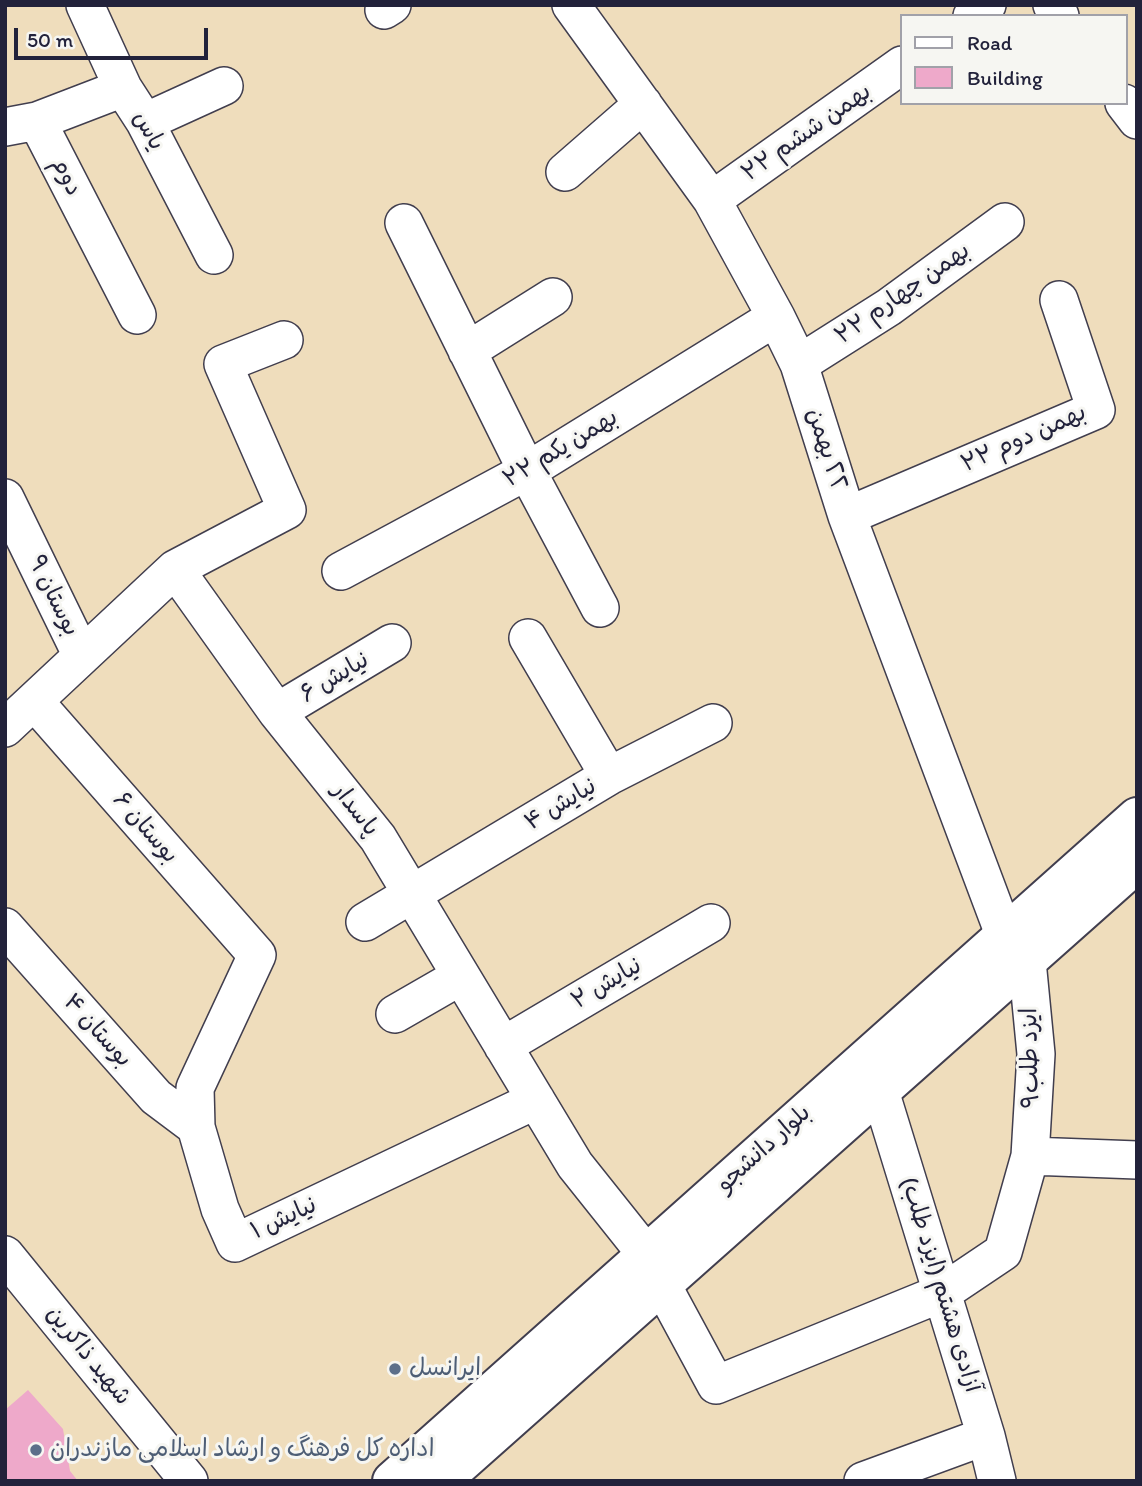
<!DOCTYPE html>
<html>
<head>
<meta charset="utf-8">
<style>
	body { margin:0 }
	#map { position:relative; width:1142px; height:1486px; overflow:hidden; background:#efddbc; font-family:Itim,sans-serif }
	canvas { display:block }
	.frame { position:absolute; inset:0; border:7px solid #22223b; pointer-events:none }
	.legend { position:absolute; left:900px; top:14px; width:228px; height:91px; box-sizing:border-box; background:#f6f6f2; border:2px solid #a1a1a9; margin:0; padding:9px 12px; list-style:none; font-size:21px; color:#22223b }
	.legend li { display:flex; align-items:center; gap:14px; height:35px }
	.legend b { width:35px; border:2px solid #a1a1a9 }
	.scale { position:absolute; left:14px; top:28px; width:194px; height:32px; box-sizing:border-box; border:4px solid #22223b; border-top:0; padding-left:9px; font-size:21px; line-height:24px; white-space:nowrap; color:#22223b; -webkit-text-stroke:5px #f6f6f2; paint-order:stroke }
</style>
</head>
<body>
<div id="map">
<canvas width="1142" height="1486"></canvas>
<div class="frame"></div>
<ul class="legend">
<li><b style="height:9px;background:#fff"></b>Road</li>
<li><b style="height:19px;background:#eea9ca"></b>Building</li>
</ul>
<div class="scale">50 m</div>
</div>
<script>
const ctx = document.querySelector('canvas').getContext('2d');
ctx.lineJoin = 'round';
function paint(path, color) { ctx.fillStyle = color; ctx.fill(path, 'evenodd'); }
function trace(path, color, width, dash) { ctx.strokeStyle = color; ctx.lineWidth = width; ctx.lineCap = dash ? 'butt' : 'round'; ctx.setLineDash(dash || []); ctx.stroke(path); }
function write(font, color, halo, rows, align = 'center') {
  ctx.font = font + ' Itim,"Playpen Sans Arabic",sans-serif'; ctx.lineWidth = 6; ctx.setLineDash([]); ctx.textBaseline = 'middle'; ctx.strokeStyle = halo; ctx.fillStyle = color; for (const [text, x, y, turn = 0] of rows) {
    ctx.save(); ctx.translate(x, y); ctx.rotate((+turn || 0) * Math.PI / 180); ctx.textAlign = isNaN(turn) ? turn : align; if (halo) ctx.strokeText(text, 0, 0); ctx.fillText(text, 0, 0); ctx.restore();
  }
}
paint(new Path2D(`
	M28,1390L63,1429L70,1471L78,1481H5V1410Z`), '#eea9ca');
const minor = new Path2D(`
	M85,5L123,88L145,122L214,255
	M571,5L712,200L776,317L799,364L847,516L1004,934
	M1052,5L1060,16
	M384,10L392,5
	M972,16L987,5
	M123,88L37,121L137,315
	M1124,103L1137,120
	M145,122L224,86
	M5,127L37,121
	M565,172L643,104
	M712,200L902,65
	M404,223L527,471L600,608
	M467,351L553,297
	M799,364L889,307L1005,222
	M5,498L82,656
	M847,516L1096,410L1059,300
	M175,569L277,712L378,838L575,1165L646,1254
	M341,571L527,471L776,317
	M528,638L609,776
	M34,701L257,955L195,1088L196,1127L220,1209L235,1243L536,1100
	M277,712L392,643
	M5,728L175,569L287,510L223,364L284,340
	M365,922L609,776L713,723
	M5,927L156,1097L196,1127
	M1027,961L1036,1054L1030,1156
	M395,1014L461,976
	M503,1046L711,923
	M880,1091L986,1436L997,1481
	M5,1255L189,1481
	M662,1285L716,1385L942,1293L1003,1252L1030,1156L1137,1160
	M863,1481L986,1436`);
const major = new Path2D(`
	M392,1481L1137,817
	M441,1481L1137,863`);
trace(minor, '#413e4e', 40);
trace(major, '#413e4e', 42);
trace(minor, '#fff', 37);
trace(major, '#fff', 38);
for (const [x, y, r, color] of [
	[395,1369,7,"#5c6f8a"],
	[36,1450,7,"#5c6f8a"]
]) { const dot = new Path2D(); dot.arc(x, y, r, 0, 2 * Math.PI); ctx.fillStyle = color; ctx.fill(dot); trace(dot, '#f6f6f2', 2.5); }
write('24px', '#22223b', '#f6f6f2', [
	["یاس",148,131,61],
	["۲۲ بهمن ششم",807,133,-35],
	["دوم",66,177,63],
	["۲۲ بهمن چهارم",903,294,-35],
	["۲۲ بهمن دوم",1024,439,-24],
	["۲۲ بهمن یکم",561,449,-31],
	["٢٢ بهمن",826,450,72],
	["بوستان ۹",53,596,64],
	["نیایش ۶",335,678,-31],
	["نیایش ۴",561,805,-31],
	["پاسدار",355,810,52],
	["بوستان ۶",145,828,49],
	["نیایش ۲",607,984,-31],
	["بوستان ۴",97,1031,48],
	["ایزد طلب۹",1031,1058,-91],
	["بلوار دانشجو",764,1149,-42],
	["نیایش ۱",284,1219,-25],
	["آزادی هشتم (ایزد طلب)",940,1285,73],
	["شهید ذاکرین",88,1356,51]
]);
write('24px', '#4e5e75', '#f6f6f2', [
	["ایرانسل",409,1369],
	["اداره کل فرهنگ و ارشاد اسلامی مازندران",50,1450]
], 'left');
</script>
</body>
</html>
